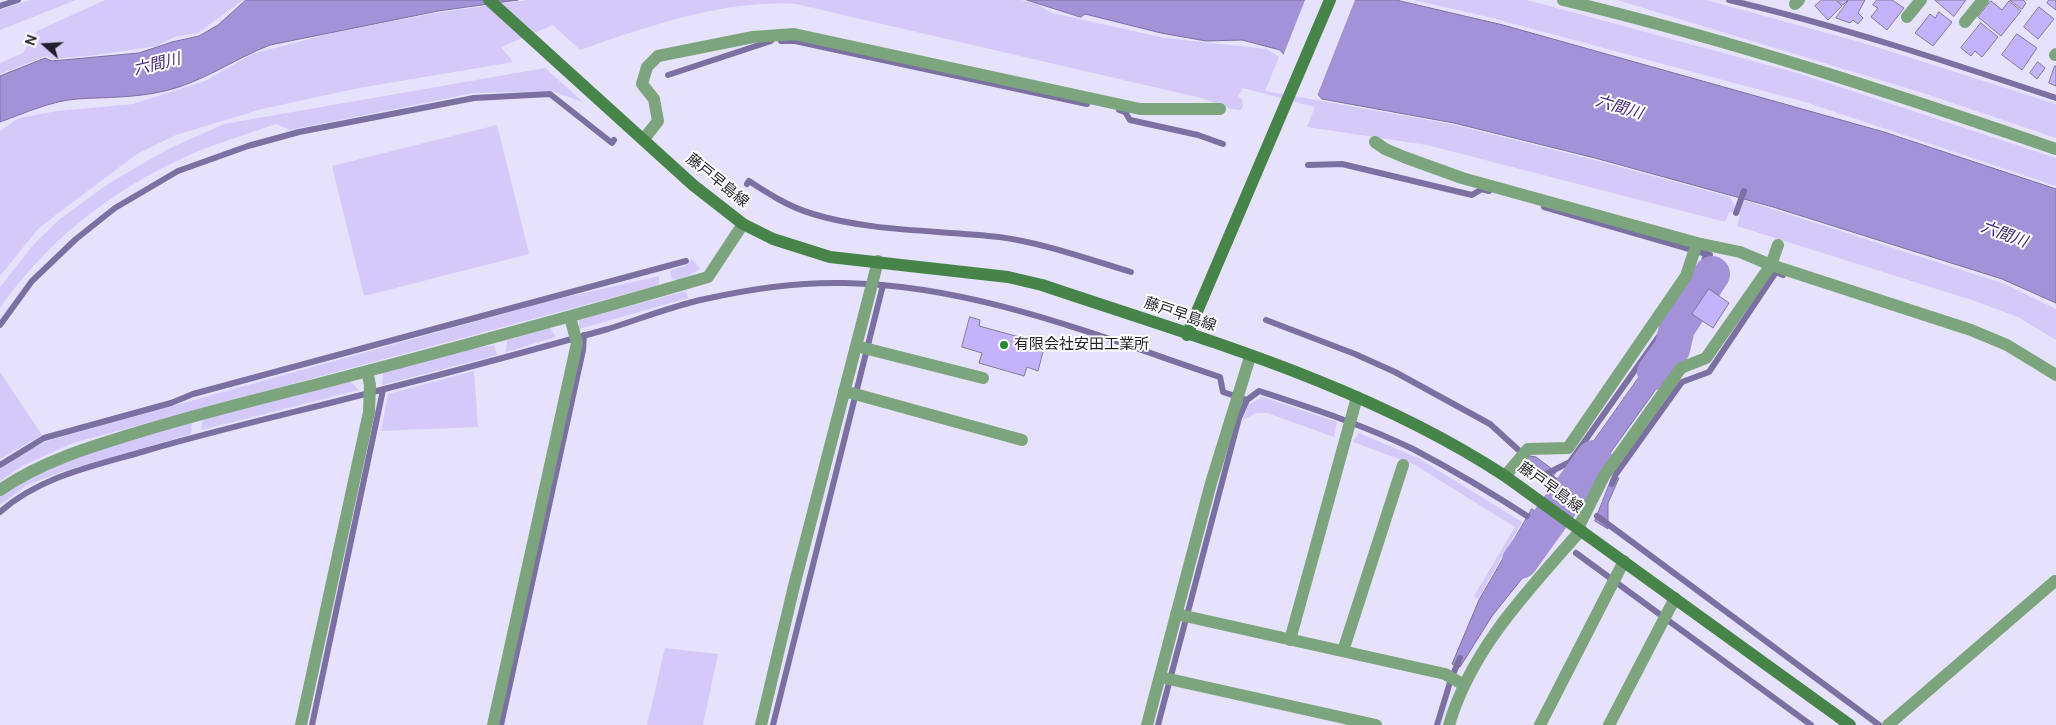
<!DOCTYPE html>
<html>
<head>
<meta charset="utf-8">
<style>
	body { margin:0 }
	#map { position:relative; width:2056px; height:725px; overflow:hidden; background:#e7e2fb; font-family:"DM Sans",sans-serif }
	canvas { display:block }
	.north { position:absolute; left:20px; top:20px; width:50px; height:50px; -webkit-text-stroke:4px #fff; paint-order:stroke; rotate:289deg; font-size:14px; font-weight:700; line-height:20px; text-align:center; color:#221f2a }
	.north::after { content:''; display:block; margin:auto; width:18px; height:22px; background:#221f2a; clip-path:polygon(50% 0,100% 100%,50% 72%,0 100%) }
</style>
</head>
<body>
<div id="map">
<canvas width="2056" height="725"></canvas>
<div class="north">N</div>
</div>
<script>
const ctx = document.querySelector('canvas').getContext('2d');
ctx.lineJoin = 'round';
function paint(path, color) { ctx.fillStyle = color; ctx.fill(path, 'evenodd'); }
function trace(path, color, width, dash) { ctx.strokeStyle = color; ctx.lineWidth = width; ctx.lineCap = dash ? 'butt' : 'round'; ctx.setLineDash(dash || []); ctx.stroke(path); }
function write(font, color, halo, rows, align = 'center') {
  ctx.font = font + ' "DM Sans","Noto Sans JP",sans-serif'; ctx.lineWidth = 4; ctx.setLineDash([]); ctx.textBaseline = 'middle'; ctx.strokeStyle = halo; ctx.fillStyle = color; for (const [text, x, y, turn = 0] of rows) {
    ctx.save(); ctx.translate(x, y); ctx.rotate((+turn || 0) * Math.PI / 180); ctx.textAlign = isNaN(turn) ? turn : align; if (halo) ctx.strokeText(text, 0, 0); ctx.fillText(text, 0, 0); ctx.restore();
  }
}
paint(new Path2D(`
	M30,0H76L0,30V10Z
	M105,0H243L198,33L174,37L157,46L96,55L53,59L46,56L0,74V63L23,53L37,31Z
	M528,0H1021L1037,4L1052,13L1165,38L1267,49L1279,57L1265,91L1451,124L1598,161L1730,197L1735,206L1733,212H1729L1725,222L1427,145L1307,127L1315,107L1243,88L1238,96L1242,99L1243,106L1241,110L1231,109L1201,98L796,4C722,0 649,26 580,50L553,25L501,47L513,62L359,88L262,109L176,135L137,154L57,214L38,229L0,276V131L19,118L57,111L133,104L205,81L252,54L332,33L435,13Z
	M1414,0H1527L1797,73L2056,158V186L1805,102L1492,18Z
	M1617,0H1706L1867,44L2056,104V138L1923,93Z
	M545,68L583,102L551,91L474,93L290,130L276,124C245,135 212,144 183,158C109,192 46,242 0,308V287L34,244L60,219L108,184L168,149L224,124Z
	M497,125L529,254L364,296L332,166Z
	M1744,200L2005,284L2056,309V340L2018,317L1975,301L1737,226L1740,215L1738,214Z
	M692,259L700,269L679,281L672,278L670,271L687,265Z
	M659,276V283L655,286L73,443L24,465L0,481V469L20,455L47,441L553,300Z
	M686,291L688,298L579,329V320Z
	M550,328L556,337L506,352L507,340Z
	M494,345L497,355L382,385L383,372L449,353Z
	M474,371L478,427L381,431L388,394Z
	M0,372L42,435L0,459Z
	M350,381L359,390L201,430L203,419Z
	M1263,397L1337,422L1334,437L1267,413H1256L1243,420L1248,405Z
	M192,421L191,434L61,472L27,485L0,505V494L69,459Z
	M1359,433L1418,458L1522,522L1478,599L1474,596L1515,527L1415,465L1353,442Z
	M665,648L718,654L703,725H647Z`), '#d4c9f9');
const water = new Path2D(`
	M246,0H518L438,11L270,45C234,59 203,82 165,91C134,98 108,97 77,99C51,101 25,113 0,122V76L45,58L52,61L139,53L172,42L199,36L218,25Z
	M1027,0H1396L1503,25L1884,132L2056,189V303L2002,279L1773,207L1595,158L1454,123L1322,99L1280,50L1242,40L1206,41L1161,33L1085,14L1081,17Z
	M1674,328L1692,339L1598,470L1577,507L1563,497L1560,489Z
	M1530,456L1536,457L1556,472L1546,487L1527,473L1526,462Z
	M1612,478H1619L1608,503V529L1595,521Z
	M1532,509L1561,530L1492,616L1460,667L1452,664L1479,600Z`);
paint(water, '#a392d7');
trace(water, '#7c70a3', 1);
paint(new Path2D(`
	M1305,0H1355L1317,96L1283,56Z`), '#e7e2fb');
trace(new Path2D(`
	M1729,0C1840,26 1948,62 2056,98
	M0,6L18,0
	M781,41H795L1087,104
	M668,75L771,41
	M1119,110L1125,112L1130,120L1198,135L1223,144
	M1308,165L1342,164L1472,195L1482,189L1489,191
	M747,184L749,181C769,194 789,207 813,214C872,232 938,230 999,237C1044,243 1088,259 1131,272
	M1544,207L1710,255
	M1736,213L1744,191
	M1266,320L1355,354L1395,372L1490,424L1524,455
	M0,325L32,281L76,239L115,208L178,171L248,146L299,132L474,98L550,94L612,143L614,140
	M0,465L44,438L171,403L193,394L686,261
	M1546,474L1570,462L1698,281L1706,254
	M1547,474L1583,503
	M1612,484L1616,474L1682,382L1709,372L1776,272L1783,275
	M0,512C41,476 94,466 145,451C227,427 310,409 392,387C464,369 536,349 608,329C640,319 672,306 705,299C749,289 799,282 844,283C974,285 1098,336 1220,377L1223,392L1247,400L1259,391C1311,408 1364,425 1413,449C1455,471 1495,495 1535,521
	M1597,516L1879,725
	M1576,553L1811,725
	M312,725L383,390
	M501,725L583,350L584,335
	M773,725L883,285
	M1158,725L1239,418L1247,400
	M1437,725L1451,679L1460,658`), '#7c70a3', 6);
trace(new Path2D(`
	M1655,372L1672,349L1677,328L1712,274
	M1520,561L1594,458`), '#a392d7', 36);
const building = new Path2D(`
	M1822,0H1836L1842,6L1828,20L1815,6Z
	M1838,0H1848L1843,5Z
	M1849,0H1865L1858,13L1863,18L1858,24L1853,20L1850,23L1836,18Z
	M1877,0H1892L1904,8L1887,30L1871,17L1878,8L1873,5Z
	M1935,0H1966L1954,16Z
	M2010,0H2023L2026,3L2022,9Z
	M2049,0H2056V10L2047,3Z
	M1991,1L2002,10L2009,1L2021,11L2001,36L1978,17Z
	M2039,7L2054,19L2038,39L2024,27Z
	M1939,12L1952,22L1933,46L1915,33L1930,14L1935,18Z
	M1981,23L1998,37L1982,57L1975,51L1971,56L1961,48Z
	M2017,34L2037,48L2022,70L2002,55Z
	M2038,62L2045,68L2037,79L2030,73Z
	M2055,66H2056V86L2049,83Z
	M1709,289L1729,303L1713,328L1692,314Z
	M970,317L980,320L979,326L1045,344L1038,371L1027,367L1024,376L979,363L982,353L962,347Z`);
paint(building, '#c4b2fa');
trace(building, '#817b97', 1);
trace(new Path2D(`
	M1563,0C1730,40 1893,93 2056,149
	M1795,4L1799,0
	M1907,17L1921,0
	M1965,22L1983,0
	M2055,55L2056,54
	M644,139L658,121L654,99L642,84L647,67L658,56L753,37L794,34L1140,109H1220
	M1375,142L1385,149L1404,157L1462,178L1697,243L1740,252L1771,265L1971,330L2007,345L2056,375
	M856,346L983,378
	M844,391L1022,440
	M1505,476L1528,449L1568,448L1686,276L1697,243
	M0,490C42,461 90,447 139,432C198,414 258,399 318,384C448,350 578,315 708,277L743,224
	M1578,528L1604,476L1681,368L1706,358L1771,265L1778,245
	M1176,614L1445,674L1464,685
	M1290,640L1357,397
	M1343,651L1403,465
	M1160,677L1376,725
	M301,725L369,412L370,385L367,371
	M493,725L577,343L570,317
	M761,725L794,586L878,261
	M1147,725L1211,483L1250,357
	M1449,725C1472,647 1529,590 1581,530
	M1540,725L1624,561
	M1609,725L1675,598
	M1888,725L2055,581`), '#7ca47d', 12);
trace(new Path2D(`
	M489,0L693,185L743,224L773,239L830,257L1008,277L1042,285C1199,338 1365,384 1505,476L1850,725
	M1187,335L1330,0`), '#468449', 12);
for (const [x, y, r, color] of [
	[1004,345,5,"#2c8636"]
]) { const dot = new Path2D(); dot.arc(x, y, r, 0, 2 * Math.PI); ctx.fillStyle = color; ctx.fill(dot); trace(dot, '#fff', 2); }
write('15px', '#221f2a', '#fff', [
	["藤戸早島線",717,181,39],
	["藤戸早島線",1180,315,19],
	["藤戸早島線",1550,488,36]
]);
write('15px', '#221f2a', '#fff', [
	["有限会社安田工業所",1014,345]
], 'left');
write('italic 16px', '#45297a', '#fff', [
	["六間川",157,65,-14],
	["六間川",1619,108,17],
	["六間川",2004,235,20]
]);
</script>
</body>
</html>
